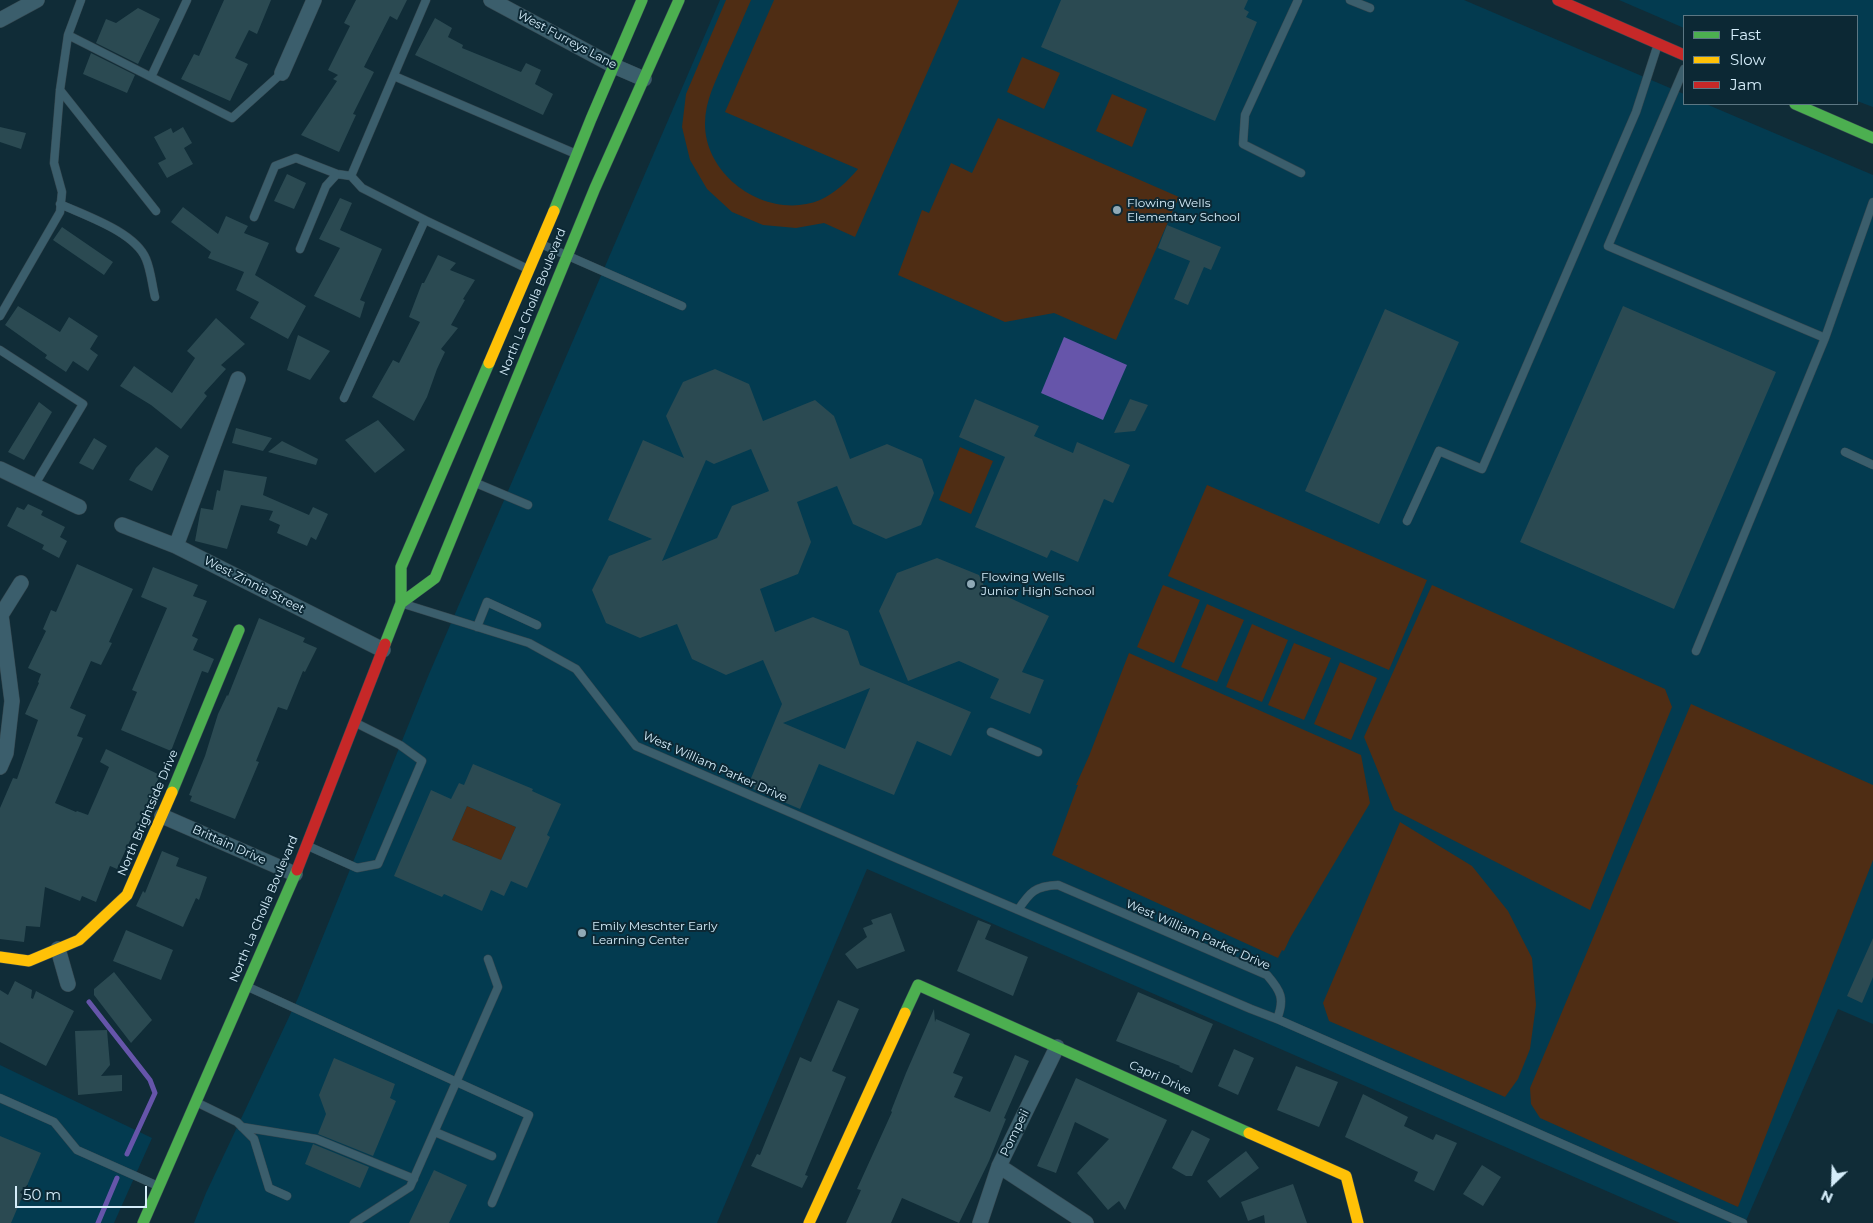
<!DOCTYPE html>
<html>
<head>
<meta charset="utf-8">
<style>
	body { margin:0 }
	#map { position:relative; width:1873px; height:1223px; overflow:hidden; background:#102c37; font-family:Montserrat,sans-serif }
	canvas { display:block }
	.legend { position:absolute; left:1683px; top:15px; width:175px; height:90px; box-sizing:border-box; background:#0c2834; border:1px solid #5c7783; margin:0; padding:6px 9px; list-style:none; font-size:15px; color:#d5edfa }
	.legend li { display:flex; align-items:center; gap:10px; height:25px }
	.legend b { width:25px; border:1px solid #5c7783 }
	.north { position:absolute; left:1808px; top:1158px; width:50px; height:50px; -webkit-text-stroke:4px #0c2834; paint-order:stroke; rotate:204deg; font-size:14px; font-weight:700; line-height:20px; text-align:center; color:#d5edfa }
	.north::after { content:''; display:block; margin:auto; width:18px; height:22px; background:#d5edfa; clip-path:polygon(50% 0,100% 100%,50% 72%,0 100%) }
	.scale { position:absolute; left:15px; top:1186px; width:132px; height:22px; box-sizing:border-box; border:2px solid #d5edfa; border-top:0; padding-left:6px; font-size:15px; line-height:18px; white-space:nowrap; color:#d5edfa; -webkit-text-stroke:4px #0c2834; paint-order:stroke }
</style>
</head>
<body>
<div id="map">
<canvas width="1873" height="1223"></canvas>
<ul class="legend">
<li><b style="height:6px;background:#4caf50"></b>Fast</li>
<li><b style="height:6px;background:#ffc107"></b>Slow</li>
<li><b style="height:6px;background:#c62828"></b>Jam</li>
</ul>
<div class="north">N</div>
<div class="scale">50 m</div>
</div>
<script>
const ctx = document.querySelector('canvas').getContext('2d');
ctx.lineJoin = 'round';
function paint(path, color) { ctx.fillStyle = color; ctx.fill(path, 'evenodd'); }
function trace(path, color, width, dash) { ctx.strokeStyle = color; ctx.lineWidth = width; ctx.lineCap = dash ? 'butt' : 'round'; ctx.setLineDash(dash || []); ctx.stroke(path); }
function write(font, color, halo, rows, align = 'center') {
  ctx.font = font + ' Montserrat,sans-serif'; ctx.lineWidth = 4; ctx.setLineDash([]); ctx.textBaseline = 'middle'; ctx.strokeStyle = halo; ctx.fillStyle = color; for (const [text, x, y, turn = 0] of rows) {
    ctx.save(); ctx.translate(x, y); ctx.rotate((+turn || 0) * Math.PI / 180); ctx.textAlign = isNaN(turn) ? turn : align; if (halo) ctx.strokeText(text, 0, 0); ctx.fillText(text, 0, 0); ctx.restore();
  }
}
paint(new Path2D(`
	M720,0H1464L1684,94V104H1706L1873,175V1024L1838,1009L1745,1223H1680L867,869L717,1223H194L206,1193L298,998L429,674Z
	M1619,0H1873V107L1857,101V16H1684V28Z
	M0,1065L152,1138L114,1223H0Z`), '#033b50');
paint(new Path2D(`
	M726,0H751C742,20 734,40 725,59C716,81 705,100 705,124C705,178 769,221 820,200C835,193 847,182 858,169L725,112L774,0H959L855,237L824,223L796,228L763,225L732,212L707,189L690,160L682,127L686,94Z
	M1022,57L1060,73L1044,109L1007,92Z
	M1112,94L1147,109L1132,147L1096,131Z
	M998,118L1179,197L1116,340L1054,313L1005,322L898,275L922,210L929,213L951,163L972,173Z
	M960,447L993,461L971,514L939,500Z
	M1207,485L1427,580L1389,670L1168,576Z
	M1163,585L1200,600L1174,663L1137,647Z
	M1432,585L1665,689L1672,707L1590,910L1394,810L1364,737Z
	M1207,604L1244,620L1217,682L1181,667Z
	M1252,624L1288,640L1262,702L1226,687Z
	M1294,643L1331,658L1304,720L1268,705Z
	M1129,653L1361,755L1370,803L1290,938L1284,951L1282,950L1278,958L1052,855L1078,785H1076L1089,756Z
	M1340,662L1377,678L1351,740L1314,724Z
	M1691,704L1873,785V860L1738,1207L1540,1118L1531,1104L1530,1088Z
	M467,806L516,827L495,874L484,853L465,845L459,857L447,851Z
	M1400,822L1472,866L1508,911L1532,958L1536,1005L1530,1049L1518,1079L1505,1097L1329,1021L1323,1003Z`), '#4f2d14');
paint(new Path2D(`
	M1064,337L1127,365L1103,420L1041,393Z`), '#65a');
trace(new Path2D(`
	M89,1002L150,1080L155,1093L127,1154
	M98,1223L117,1178`), '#65a', 5);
paint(new Path2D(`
	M224,0H271L257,34L249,30L235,58L248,64L230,101L181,79L194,54L199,56Z
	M356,0H407L397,20L390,16L364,67L374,72L353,114L356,115L339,152L301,135L337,81L333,79L338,75L328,70L350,26L344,23Z
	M1061,0H1248L1244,9L1249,12L1246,17L1257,22L1215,121L1041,47Z
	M138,8L160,19L138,64L96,43L106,19L116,23Z
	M435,18L452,28L448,37L463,45L462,48L521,72L526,63L541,70L535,84L553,94L543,115L415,55Z
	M91,53L135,75L127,93L83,74Z
	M0,127L26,133L21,149L0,142Z
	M183,127L192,143L184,148L193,164L167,178L158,163L166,159L154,137L171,128L173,133Z
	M287,174L306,183L294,209L274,201Z
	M340,198L352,203L340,230L382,249L360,300L365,302L360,318L314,296L340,248L319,239Z
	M183,207L218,234L226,216L248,226L244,233L269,243L255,275L306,306L288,339L250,318L259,302L236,290L244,272L208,258L211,252L171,222Z
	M1167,225L1221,247L1211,270L1204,267L1188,305L1174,299L1190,261L1158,248Z
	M62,227L113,262L104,275L53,240Z
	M438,255L456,263L450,270L475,280L463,299L465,300L451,325L458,328L441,349L445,352L437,369L427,397L414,421L372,397L393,360L399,363L420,322L409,317L422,283H424Z
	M18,306L60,332L69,317L98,336L90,349L98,355L88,371L73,361L66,372L45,358L47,355L5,325Z
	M1623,306L1776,372L1674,609L1520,542Z
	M1385,309L1459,342L1379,524L1305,491Z
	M216,318L245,344L221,365L226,369L204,393L207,396L181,429L151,405L120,386L134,366L172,393L195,358L187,351Z
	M298,335L330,351L310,380L287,370Z
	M715,369L749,384L763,421L815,400L834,416L850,459L887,444L922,459L934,493L921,525L886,539L853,524L837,486L797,502L811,542L798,574L760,589L775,632L813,617L848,631L860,665L971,712L951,756L917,741L894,795L819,764L800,809L753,789L755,786L749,783L782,704L763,660L726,675L692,659L677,624L640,638L606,623L592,590L609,556L652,539L608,520L643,440L684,458L666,416L683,382ZM751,449L769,491L732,506L717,538L662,561L706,460L714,464ZM870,688L845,749L783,723Z
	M975,399L1039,426L1034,436L1073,453L1077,442L1130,465L1113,503L1104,499L1078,562L1051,550L1047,558L975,527L1005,457L959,437Z
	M1130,399L1148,405L1135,431L1114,433Z
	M39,402L52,412L24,460L8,452Z
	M378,420L405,450L375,473L345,440Z
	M236,428L272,438L263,451L232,443Z
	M94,438L107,446L93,470L79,463Z
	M282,441L318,459L316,465L268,452Z
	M156,447L169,456L152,491L129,480L136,468Z
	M224,470L267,477L263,495L309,515L313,507L328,514L316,540L311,537L307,546L277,533L280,525L269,520L273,511L241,505L227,549L195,541L201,508L213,510L217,490L220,491Z
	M28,504L43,511L41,515L65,527L60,537L67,541L59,558L42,549L44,545L7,526L17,507L24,510Z
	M937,558L979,575L984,586L1049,616L1022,672L1044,680L1030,714L990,698L999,679L959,661L908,681L879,611L897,573Z
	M77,564L133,589L109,642L112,643L101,665L91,661L70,708L86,715L77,736L83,738L55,803L76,812L77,811L88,815L109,767L100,762L106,749L160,775L117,869L110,866L96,902L82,896L80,901L45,887L40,927L26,926L24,942L0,939V808L13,778L17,779L38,720L25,714L39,683L38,682L41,674L28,668L46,631L43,629L51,610L56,612Z
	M153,567L198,585L193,596L207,601L192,636L198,639L193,650L214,659L208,673L202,671L171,751L121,730L137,692L132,690L167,608L141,597Z
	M259,618L305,638L303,642L317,648L305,672L303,671L287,710L278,707L256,761L259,762L235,819L190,801L192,796L189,795L205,756L218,714L227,695L228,696Z
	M473,764L533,789L532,791L561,804L547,835L550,837L527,888L511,881L504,896L491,890L482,911L444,894L442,897L394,876L431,790L451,799L459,783L464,785ZM467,806L516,827L501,860L452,840Z
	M162,851L179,858L176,866L207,877L199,900L196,898L183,927L136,906L143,891L145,893Z
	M891,913L905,951L857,969L845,954L867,937L863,928L873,924L871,920Z
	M978,920L991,925L985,939L1028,957L1013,996L957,971Z
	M126,930L173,950L161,980L113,961Z
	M1873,938V977L1862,1003L1847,996Z
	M114,972L152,1020L131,1043L94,995V989Z
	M15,981L32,990L31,998L33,999L36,991L74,1011L46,1066L0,1042V990L8,995Z
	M1138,992L1213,1024L1192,1073L1179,1067L1180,1066L1116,1041Z
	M838,1000L859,1009L832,1071L846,1077L805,1175L808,1176L802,1188L751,1166L757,1154L760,1155L800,1057L811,1062Z
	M934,1009L935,1022L936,1019L970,1034L953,1073L963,1077L954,1097L990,1112L1015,1055L1029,1061L1004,1118L1006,1119L989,1161L959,1223L902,1198L891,1223H846L861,1190L857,1189L892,1112L891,1111L906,1073Z
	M107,1030L110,1065L101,1076L122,1075V1091L78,1095L75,1031Z
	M1234,1049L1254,1058L1238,1095L1218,1086Z
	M334,1058L395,1084L390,1098L396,1101L373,1156L318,1134L326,1114L319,1095Z
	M1296,1066L1338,1082L1319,1127L1277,1110Z
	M1076,1078L1167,1120L1125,1210L1119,1201L1108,1210L1077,1173L1109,1139L1075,1122L1056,1173L1037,1166Z
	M1363,1094L1408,1117L1404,1126L1433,1140L1436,1134L1457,1143L1434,1191L1414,1181L1418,1172L1345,1137Z
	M1192,1130L1210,1139L1192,1176H1186L1172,1168Z
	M0,1136L41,1153L11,1223H0Z
	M313,1144L369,1167L360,1188L305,1164Z
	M1246,1151L1259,1168L1220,1198L1207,1181Z
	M1482,1165L1501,1177L1483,1206L1463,1194Z
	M434,1170L467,1185L449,1223H409Z
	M1293,1184L1307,1223H1265L1264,1215L1248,1221L1241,1202Z`), '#2b4a52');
const lane = new Path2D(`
	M1298,0L1245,115L1243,144L1301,173
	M1350,0L1370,8
	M68,35L232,118L282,73
	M1684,69L1608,246L1825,338
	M394,76L576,154
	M151,77L187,0
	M60,90L156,211
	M60,204C86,216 135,232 146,259C151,271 152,285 155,297
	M254,217L275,166L296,158L337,174
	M425,220L362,188L351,176L426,0
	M541,244L682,306
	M300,249L326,186L337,174L351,176
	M0,316L60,212L62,192L54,163L60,90L68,35L81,0
	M0,350L83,404L34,486
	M344,398L425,220L528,269
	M1845,452L1873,465
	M476,483L528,505
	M1407,521L1439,451L1482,469L1636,112L1658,44
	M404,604L529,643L576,669L636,746L896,858C1014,908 1132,959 1251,1009L1277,1019C1285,999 1281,991 1267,975L1058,885C1035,886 1030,892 1018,910
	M477,627L487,602L537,625
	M1696,651L1825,338L1873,202
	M991,732L1038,752
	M308,846L357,868L378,864L422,761L400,745L354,722
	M246,986L529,1115L492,1203
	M1277,1019L1743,1223
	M0,1098L54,1122L77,1150L158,1186
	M196,1102L237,1122L254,1139L269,1188L287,1196
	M242,1127L316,1139L414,1179
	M435,1132L492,1156
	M354,1223L410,1187L498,987L488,959`);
const street = new Path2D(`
	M491,0L614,66L644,79
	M0,20L37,0
	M282,73L314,0
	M0,469L79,507
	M122,525L176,546L383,650
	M176,546L238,379
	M0,767L6,753L12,701L1,615L21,583
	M162,816L295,874
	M58,949L68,984
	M999,1166L1086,1223
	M980,1223L999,1166L1057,1047`);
const fast = new Path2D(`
	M1795,104L1873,138
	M554,211L591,119L642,0
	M401,603L435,578L595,188L679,0
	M385,644L401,603V567L489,363
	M172,792L239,630
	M905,1013L918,985L1249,1133
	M143,1223L297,870`);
const slow = new Path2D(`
	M489,363L554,211
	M0,957L29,961L79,940L127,895L172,792
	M1249,1133L1346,1176L1358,1223
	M809,1223L905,1013`);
const jam = new Path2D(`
	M1558,0L1684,55
	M297,870L385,644`);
trace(lane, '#364850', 9);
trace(street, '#364850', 16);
trace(fast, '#364850', 12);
trace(slow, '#364850', 12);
trace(jam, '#364850', 12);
trace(lane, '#3b5e6c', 8);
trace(street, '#3b5e6c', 15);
trace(fast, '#4caf50', 11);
trace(slow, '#ffc107', 11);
trace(jam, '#c62828', 11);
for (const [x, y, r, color] of [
	[1117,210,5,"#90a9b6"],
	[971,584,5,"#90a9b6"],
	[582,933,5,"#90a9b6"]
]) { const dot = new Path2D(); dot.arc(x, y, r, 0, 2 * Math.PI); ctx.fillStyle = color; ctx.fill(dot); trace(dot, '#0c2834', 2); }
write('12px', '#d5edfa', '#0c2834', [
	["West Furreys Lane",567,40,28],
	["North La Cholla Boulevard",533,302,-68],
	["West Zinnia Street",254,585,27],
	["West William Parker Drive",715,767,24],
	["North Brightside Drive",148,813,-67],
	["Brittain Drive",229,845,24],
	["North La Cholla Boulevard",264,909,-67],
	["West William Parker Drive",1198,935,24],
	["Capri Drive",1160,1078,24],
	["Pompeii",1015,1133,-64]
]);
write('12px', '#d5edfa', '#0c2834', [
	["Flowing Wells",1127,203],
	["Elementary School",1127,217],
	["Flowing Wells",981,577],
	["Junior High School",981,591],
	["Emily Meschter Early",592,926],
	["Learning Center",592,940]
], 'left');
</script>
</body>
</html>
